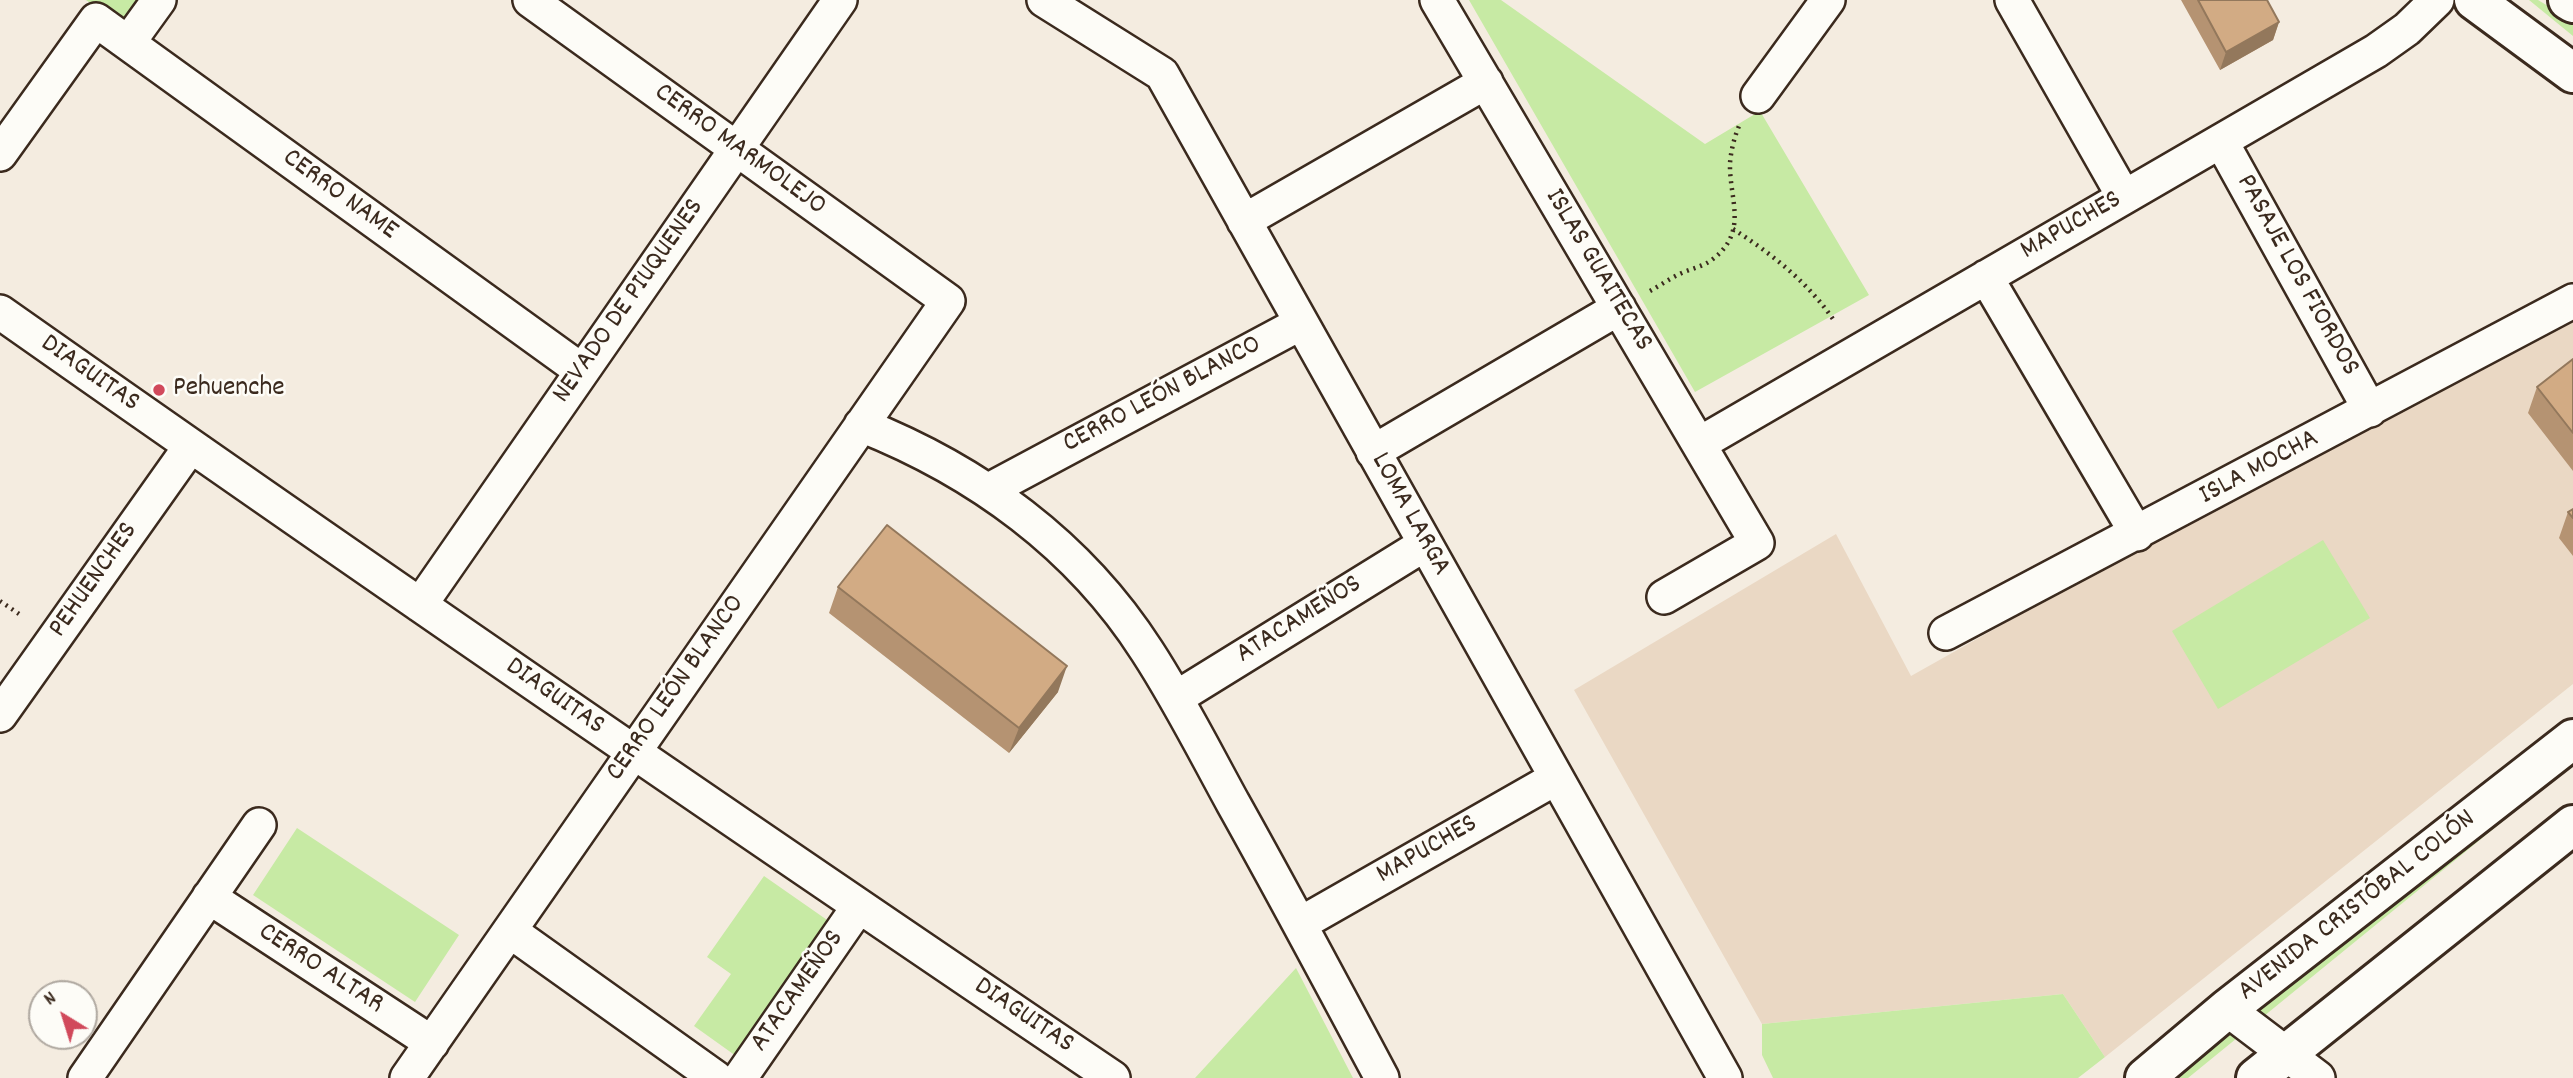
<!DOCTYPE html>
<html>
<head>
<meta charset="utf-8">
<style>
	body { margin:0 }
	#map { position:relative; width:2573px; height:1078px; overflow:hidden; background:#f4ece0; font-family:Dekko,sans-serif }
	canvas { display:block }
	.north { position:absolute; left:28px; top:980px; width:70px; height:70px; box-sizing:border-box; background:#fdfcf7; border:2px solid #afa8a0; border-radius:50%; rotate:322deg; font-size:19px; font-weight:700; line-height:28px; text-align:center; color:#3b2a1e }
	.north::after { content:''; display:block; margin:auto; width:24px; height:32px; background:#d1495b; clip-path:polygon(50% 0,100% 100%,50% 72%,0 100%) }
</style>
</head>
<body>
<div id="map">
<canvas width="2573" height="1078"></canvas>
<div class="north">N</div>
</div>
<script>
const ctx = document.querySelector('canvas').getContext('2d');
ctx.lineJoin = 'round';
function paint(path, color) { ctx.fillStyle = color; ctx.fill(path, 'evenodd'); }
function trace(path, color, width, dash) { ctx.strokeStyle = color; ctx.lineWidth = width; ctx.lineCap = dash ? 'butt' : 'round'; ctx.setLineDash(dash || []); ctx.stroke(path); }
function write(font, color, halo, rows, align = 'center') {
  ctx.font = font + ' Dekko,sans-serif'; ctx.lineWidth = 5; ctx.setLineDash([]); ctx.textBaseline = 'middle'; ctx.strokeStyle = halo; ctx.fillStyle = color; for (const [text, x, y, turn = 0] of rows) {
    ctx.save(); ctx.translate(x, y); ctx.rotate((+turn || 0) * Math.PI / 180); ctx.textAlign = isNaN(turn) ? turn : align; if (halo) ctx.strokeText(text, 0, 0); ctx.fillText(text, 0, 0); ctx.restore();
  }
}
paint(new Path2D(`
	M2573,301V684L2105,1057L2063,994L1762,1024L1574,690L1836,534L1911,676L2398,402Z`), '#ead8c4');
paint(new Path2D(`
	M86,0H147L126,28Z
	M1469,0H1501L1705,144L1760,111L1869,295L1695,392Z
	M2529,0H2538L2573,21V36Z
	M2323,540L2370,618L2218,709L2172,631Z
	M2573,753V764L2188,1078H2168Z
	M297,828L459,935L415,1002L253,895Z
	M764,876L830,922L736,1056L694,1026L731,974L707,957Z
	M1296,968L1353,1078H1195Z
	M2063,994L2105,1057L2078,1078H1773L1762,1055V1024Z`), '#c7eaa4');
const street = new Path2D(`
	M1044,0L1162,74L1725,1078
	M1437,0L1757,543L1664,597
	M2012,0L2124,197
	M128,43L159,0
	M1758,96L1828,0
	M2221,141L2370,410
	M0,154L96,20L582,371
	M1244,221L1486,82
	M1986,277L2137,534
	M0,312C368,571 740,826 1113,1078
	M861,425C977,471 1079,545 1147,651C1179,700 1205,752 1233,803C1284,894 1333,986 1382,1078
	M1699,444L2376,51L2407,29L2437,0
	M1373,452L1619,308
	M989,490L1301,323
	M420,605L840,0
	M1946,633L2573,301
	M1176,698L1425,544
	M0,715L190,447
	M209,897L432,1043
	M1300,924L1556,778
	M510,931L716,1078
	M2227,1009L2318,1078
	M85,1078L259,825
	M407,1078L948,301L530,0
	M740,1078L859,906`);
const secondary = new Path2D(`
	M2474,0L2573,73
	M2568,0L2573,3
	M2145,1078L2227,1009L2573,739
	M2256,1078L2573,825`);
trace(street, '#3b2a1e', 38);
trace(secondary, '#3b2a1e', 44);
trace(new Path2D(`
	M1733,229C1772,254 1809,283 1835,322
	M1650,291C1661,285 1672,277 1684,272C1694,268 1704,266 1713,259C1749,231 1729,199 1730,163C1731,151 1734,138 1739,126
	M0,601L22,616`), '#3b2a1e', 4.5, [2, 5]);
trace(street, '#fdfcf7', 33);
trace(secondary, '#fdfcf7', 38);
paint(new Path2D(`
	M2181,0H2267L2279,22L2273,40L2220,70Z
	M2573,359V471L2528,413L2537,387Z
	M2573,509V556L2559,538L2568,512Z
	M838,587L1058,692L1009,753L829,613Z`), '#b59372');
paint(new Path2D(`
	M2279,22L2273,40L2220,70L2226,52Z
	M1067,666L1058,692L1009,753L1019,728Z`), '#93785c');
const building = new Path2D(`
	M2198,0H2267L2279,22L2226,52Z
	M2573,359V433L2537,387Z
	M2573,509V518L2568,512Z
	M887,525L1067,666L1019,728L838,587Z`);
paint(building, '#d2ab84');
trace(building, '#93785c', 2);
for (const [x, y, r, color] of [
	[159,390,7,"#d1495b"]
]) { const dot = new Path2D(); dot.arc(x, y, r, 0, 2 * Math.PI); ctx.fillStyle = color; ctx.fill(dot); trace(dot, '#fdfcf7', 2.5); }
write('28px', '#3b2a1e', '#fdfcf7', [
	["CERRO MARMOLEJO",739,151,36],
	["CERRO NAME",339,196,36],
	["MAPUCHES",2072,227,-30],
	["ISLAS GUAITECAS",1597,271,59],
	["PASAJE LOS FIORDOS",2296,276,61],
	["NEVADO DE PIUQUENES",630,302,-55],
	["DIAGUITAS",89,375,35],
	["CERRO LEÓN BLANCO",1163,396,-28],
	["ISLA MOCHA",2260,469,-28],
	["LOMA LARGA",1409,515,61],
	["PEHUENCHES",95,581,-55],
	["ATACAMEÑOS",1300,621,-32],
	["CERRO LEÓN BLANCO",677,689,-55],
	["DIAGUITAS",554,698,35],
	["MAPUCHES",1428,851,-30],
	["AVENIDA CRISTÓBAL COLÓN",2358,907,-38],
	["CERRO ALTAR",320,970,33],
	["ATACAMEÑOS",799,992,-55],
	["DIAGUITAS",1023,1017,34]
]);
write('28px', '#3b2a1e', '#fdfcf7', [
	["Pehuenche",173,390]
], 'left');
</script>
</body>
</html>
